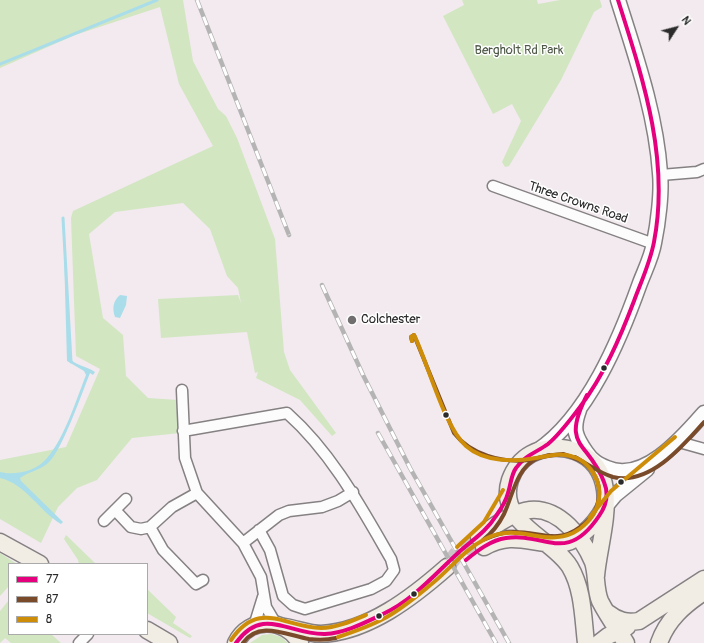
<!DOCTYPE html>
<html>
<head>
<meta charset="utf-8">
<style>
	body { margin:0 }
	#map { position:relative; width:704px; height:643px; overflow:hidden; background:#f2eaee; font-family:Pangolin,sans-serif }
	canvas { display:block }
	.legend { position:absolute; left:8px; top:563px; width:140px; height:72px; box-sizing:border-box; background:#fff; border:1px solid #aaa; margin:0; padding:5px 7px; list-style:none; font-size:12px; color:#2b2b2b }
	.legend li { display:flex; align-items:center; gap:8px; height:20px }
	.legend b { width:20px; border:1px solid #aaa }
	.north { position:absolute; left:656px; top:8px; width:40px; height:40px; -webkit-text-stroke:3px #fff; paint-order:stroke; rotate:54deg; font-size:11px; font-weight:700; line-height:16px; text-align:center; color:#2b2b2b }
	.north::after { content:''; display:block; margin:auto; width:14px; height:18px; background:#2b2b2b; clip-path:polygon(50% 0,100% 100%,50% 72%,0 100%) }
</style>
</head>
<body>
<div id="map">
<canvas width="704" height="643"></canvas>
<ul class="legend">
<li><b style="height:5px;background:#e5007d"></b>77</li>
<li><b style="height:5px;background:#7a4b2a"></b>87</li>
<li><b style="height:5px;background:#ce8d09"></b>8</li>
</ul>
<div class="north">N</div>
</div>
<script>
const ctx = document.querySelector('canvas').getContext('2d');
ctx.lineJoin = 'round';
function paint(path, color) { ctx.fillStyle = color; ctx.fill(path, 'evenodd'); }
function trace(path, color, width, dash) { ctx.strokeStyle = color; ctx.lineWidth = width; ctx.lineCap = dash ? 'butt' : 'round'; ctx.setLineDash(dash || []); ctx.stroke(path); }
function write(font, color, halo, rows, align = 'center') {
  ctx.font = font + ' Pangolin,sans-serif'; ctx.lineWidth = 3; ctx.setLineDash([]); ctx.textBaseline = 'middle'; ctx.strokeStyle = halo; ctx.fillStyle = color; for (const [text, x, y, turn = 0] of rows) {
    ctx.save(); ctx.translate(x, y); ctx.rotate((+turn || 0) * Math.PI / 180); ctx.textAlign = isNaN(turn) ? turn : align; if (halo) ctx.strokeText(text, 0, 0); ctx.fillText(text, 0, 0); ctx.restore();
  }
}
paint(new Path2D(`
	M0,0H183L193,61L218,109L226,116L237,138L275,239L284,352L290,370L336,433L332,436L300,400L256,378L258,372L255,373L247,332L161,338L158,299L238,295L241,303L238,288L227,276L210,229L183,203L115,212L89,234L103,318L123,335L126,376L148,398L178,400L180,433L132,438L97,480L77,488L58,507L41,543L0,519V460L66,447L100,369L76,356L71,218L73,211L213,146L179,84L160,7L75,35L0,68Z
	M462,0H537L538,4L560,0H600L602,7L594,12L561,80L509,166L505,167L502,162L521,121L512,104L493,114L443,16L464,5Z
	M66,535L96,564H79L78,560L64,539Z
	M0,553L17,564H9V586L0,596Z
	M147,589L176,617L173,623L192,636L190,638L147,613Z
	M9,600V634H51L61,643H11L5,638L0,643V611Z
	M271,634L281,637L288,643H250L262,635Z`), '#d2e6c2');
paint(new Path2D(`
	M63,218L70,358C75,366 87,366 95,372L93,375L90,373C82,393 62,451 48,463C40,470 28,472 20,478L21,481L63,522L61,524C39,511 26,484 0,478V472C15,476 37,471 47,458C65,437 76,400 86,375L84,371L67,361Z
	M120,295L127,296L126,305L120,318L115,317C112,308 113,301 120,295Z`), '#a9ddea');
trace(new Path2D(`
	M0,64L157,0
	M63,218L71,362`), '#a9ddea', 3);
trace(new Path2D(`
	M447,567L456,555L479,537`), '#cac4c7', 16, [16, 8]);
const street = new Path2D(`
	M661,175L697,172L704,169
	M493,186L654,244
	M182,390L185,458L197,493L243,543L261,577L266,607L276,624
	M183,431L287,413C332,453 361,507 391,559L394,570L386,581L371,589L305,609L293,605L283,596L270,550L259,530
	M679,442L704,449
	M115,510L131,527L141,529L150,527L172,507L197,493
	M104,521L126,499
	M150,527L163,550L196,584L203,580
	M243,543L279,515L289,511L322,507L338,501L353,492
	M254,626L263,597
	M79,643L88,634`);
const secondary = new Path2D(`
	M579,410C572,429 575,436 586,452C592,461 598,464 607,468C643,484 683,437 704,413
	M537,451C588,417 620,339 640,283C645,270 652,256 654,243C658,224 662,192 660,173C656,114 636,57 618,0
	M605,507L615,495L647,469`);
const primary = new Path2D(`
	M479,537C492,527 513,512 530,510C559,507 583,538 593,562C597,574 595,589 600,601C607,615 617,629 626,643
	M0,542L40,564
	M484,547C510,532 527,542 554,544C575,546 595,525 604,508
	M608,613C618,621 627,623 639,621L704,579
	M285,627C297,629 310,634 321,634C368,632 413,597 447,567
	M147,630L169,643
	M236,643C249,616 286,618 300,643
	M586,643C583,617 583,589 570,567C552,538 496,523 510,480C514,469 520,460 531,454C544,447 561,446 575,451C626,470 599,536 596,576
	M599,643L608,636L627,627
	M659,643C667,620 684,605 704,592`);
trace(street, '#858183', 13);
trace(secondary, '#858183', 17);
trace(primary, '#858183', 19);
trace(street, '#fdfcfc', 10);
trace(secondary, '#fdfcfc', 14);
trace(primary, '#f1ece4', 16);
const rail = new Path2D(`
	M197,0L289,235
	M322,285L363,375L410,468L509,643
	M378,433L496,643`);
trace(rail, '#b5b4b4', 4.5);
trace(rail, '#fff', 3, [9]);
trace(new Path2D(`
	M466,560C477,551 491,540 506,538C545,532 566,565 599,516C606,506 609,494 604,482C588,440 560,448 587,395
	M236,643C263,605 289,635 325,634C345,633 364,623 383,614C413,600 434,575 458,553C471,541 486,532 496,516C501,509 506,501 508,493C511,484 511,475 516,468C524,456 537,452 548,444C560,434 570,420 580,407C604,375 620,338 634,301C641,282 650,263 654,242C670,159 643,79 618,0`), '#e5007d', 4);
trace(new Path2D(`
	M412,341L411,337L414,335L454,433C471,455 502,463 529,460C536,459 543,456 550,455
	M563,454C576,458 589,463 595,476C601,487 600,498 596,509C593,516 586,523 580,527C556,545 539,531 512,532C502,532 492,536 483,540C492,533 499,524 504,514C513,495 516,469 536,459C545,455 554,455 563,454Z
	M575,457C588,464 599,473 613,477C649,486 683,446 704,422
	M243,643C259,620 286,635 309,639C318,640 327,640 336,638`), '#7a4b2a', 4);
trace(new Path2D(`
	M590,517L611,491L675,437
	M457,547L484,522L503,490
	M338,637C353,632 368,627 383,619C401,610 418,595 434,582C451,568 464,550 485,539C519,522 543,547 573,533C583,528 593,518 597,507C605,484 591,459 566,455C556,453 546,457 536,458C514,462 484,462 466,446C444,427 428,363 414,335L411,337L412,341
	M231,640C259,599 284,627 321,628C336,628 352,621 366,615`), '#ce8d09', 4);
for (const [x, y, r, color] of [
	[352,320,5,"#716e6f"],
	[604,368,3.5,"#2b2b2b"],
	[446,415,3.5,"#2b2b2b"],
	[621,482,3.5,"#2b2b2b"],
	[414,594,3.5,"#2b2b2b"],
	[379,616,3.5,"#2b2b2b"]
]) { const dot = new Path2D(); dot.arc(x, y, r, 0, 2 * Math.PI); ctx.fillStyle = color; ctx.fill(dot); trace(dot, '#fff', 1.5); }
write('13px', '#4e5948', '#fff', [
	["Bergholt Rd Park",519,51]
]);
write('13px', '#2b2b2b', '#fff', [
	["Three Crowns Road",578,203,19]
]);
write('13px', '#2b2b2b', '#fff', [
	["Colchester",361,320]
], 'left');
</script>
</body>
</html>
